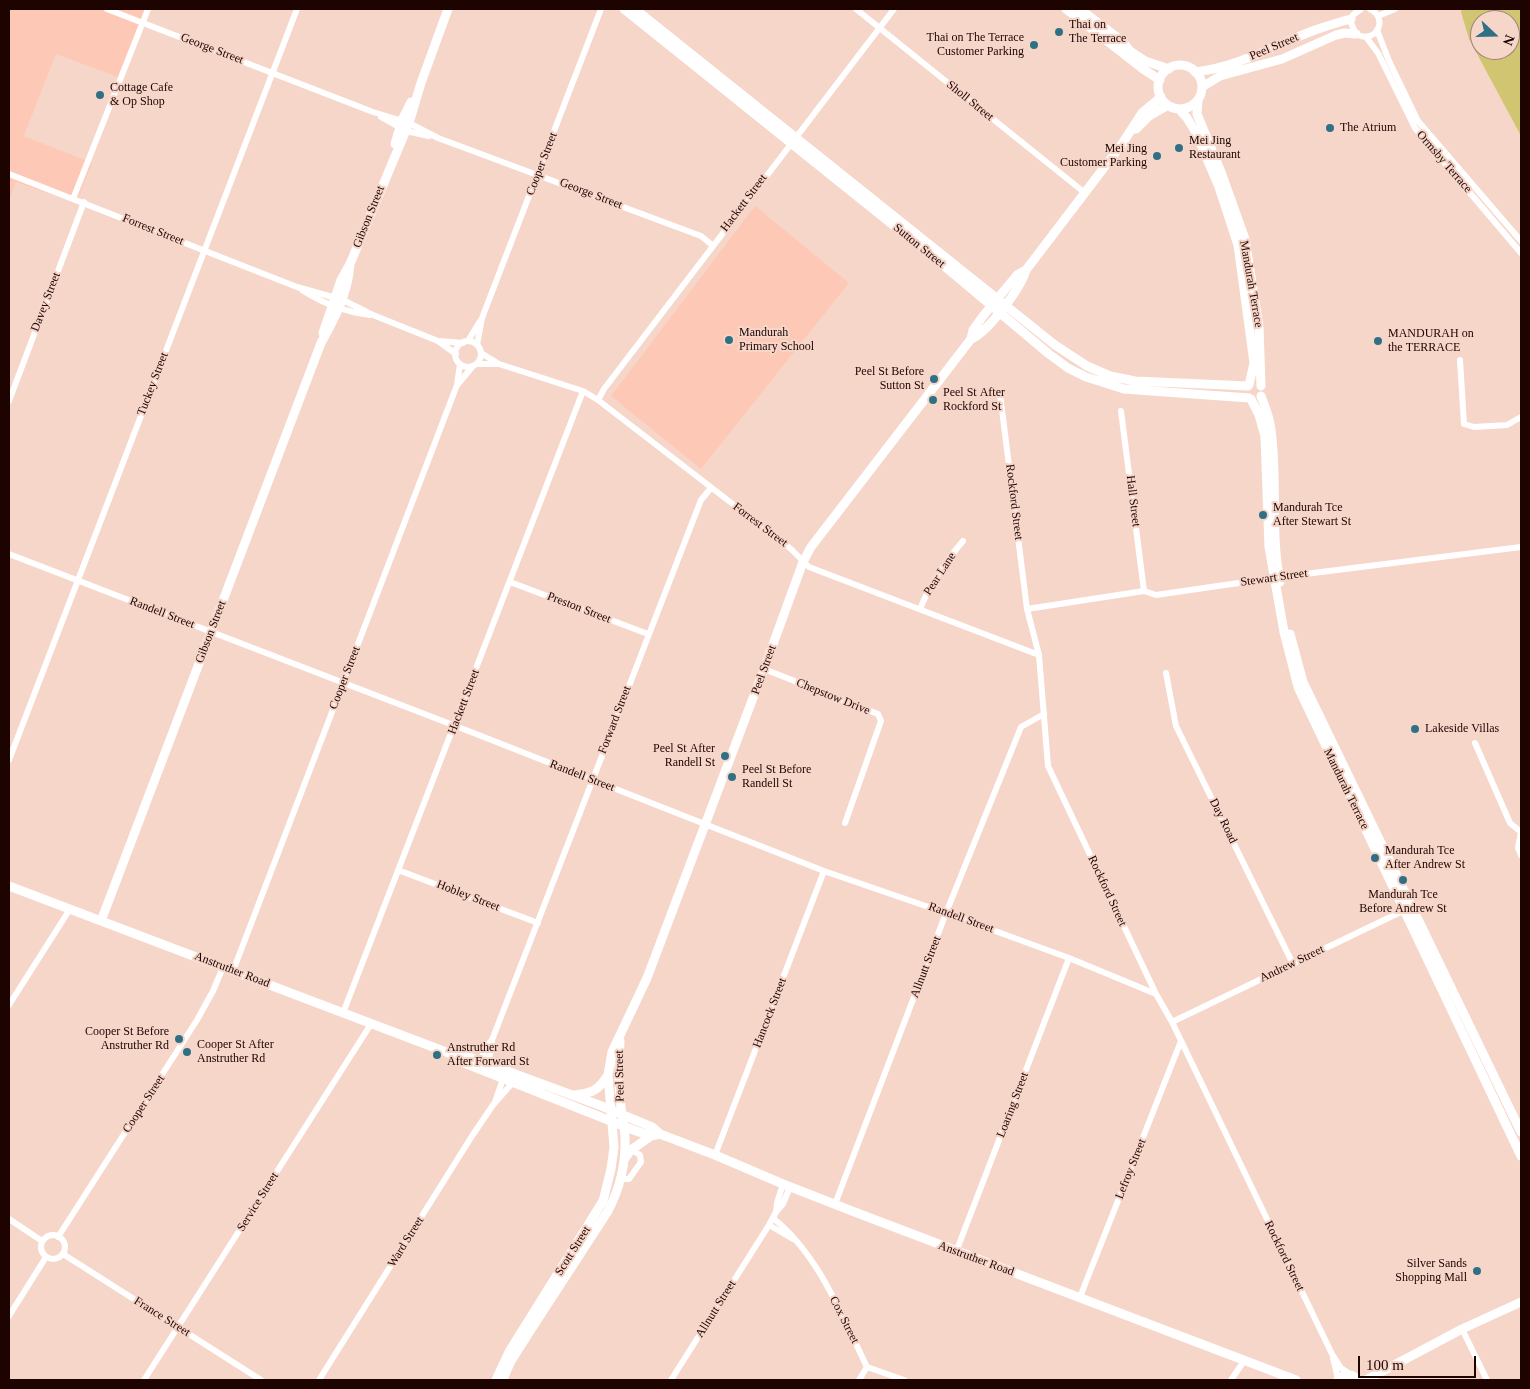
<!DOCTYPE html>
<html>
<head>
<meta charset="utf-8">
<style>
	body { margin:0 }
	#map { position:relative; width:1530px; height:1389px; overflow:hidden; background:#f7d6ca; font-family:"Times New Roman",serif }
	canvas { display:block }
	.frame { position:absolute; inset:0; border:10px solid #1d0400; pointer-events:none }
	.north { position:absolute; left:1470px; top:10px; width:50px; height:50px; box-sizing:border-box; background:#f7d6ca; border:1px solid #a08279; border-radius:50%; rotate:111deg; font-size:14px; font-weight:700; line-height:20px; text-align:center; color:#1d0400 }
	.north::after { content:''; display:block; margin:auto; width:18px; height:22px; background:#307084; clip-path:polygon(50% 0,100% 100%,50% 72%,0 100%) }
	.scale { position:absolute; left:1358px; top:1356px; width:118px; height:22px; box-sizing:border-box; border:2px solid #1d0400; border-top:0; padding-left:6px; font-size:15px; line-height:18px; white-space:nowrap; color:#1d0400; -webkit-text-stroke:4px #f7d6ca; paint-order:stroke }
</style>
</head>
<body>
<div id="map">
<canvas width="1530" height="1389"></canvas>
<div class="frame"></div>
<div class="north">N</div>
<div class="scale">100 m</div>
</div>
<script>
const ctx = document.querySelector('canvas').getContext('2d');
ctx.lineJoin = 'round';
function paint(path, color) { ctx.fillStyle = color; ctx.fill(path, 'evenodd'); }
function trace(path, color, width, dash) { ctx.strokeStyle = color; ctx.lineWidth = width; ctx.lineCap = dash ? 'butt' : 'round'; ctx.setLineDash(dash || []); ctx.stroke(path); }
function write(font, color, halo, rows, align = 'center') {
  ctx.font = font + ' "Times New Roman",serif'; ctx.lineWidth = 4; ctx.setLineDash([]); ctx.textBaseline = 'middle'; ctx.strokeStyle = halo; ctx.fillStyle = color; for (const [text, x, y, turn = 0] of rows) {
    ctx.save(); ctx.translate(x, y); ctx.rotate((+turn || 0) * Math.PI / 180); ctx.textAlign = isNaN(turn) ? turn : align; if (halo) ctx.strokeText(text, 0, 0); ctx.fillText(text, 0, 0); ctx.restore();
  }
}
paint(new Path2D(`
	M9,9H150L123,79L56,54L24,136L92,163L76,203L16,182L9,200Z
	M755,206L849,283L701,469L611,396Z`), '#fdc9b6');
paint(new Path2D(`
	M1462,9H1521V136L1469,39L1461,12ZM1480,20H1510V50H1480Z`), '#d1c572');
trace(new Path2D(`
	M107,9L373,112L409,123L438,138L701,236L712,245
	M856,9L1085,193
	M1361,9L1353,15L1351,23L1356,34C1375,45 1390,19 1370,9
	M1378,16L1395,9
	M1377,30L1389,61L1418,121L1521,241
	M1366,37L1378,53L1415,128L1521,253
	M381,117L406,131L429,136
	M9,174L297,287L343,300L373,315L438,341L456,354
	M73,199L148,9
	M302,290C322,303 346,312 370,315
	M439,341L463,343
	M468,341L480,321
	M455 354a13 13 0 1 1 26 0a13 13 0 1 1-26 0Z
	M477,345L482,318L601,9
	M481,353L499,364L583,391L598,400L791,549L809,567L1039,655
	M1460,360L1464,424L1474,427L1507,425L1521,417
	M477,364H498
	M458,384L473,366
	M1000,394L1027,609L1039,655L1048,766L1156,994L1172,1022L1332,1354L1341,1368L1351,1375
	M598,400L604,389L894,9
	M9,401L84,202
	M1121,411L1144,591
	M9,554L466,730L824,871L946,913L1069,958L1156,994
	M510,582L648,634
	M920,609C930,584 945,562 963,541
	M1027,609L1144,591L1156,595L1273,578L1521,547
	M764,669L878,714L881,721L845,823
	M1166,673L1176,726L1293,964
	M1475,743L1510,823L1521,832L1518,848L1521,855
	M9,760L297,9
	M398,870L538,923
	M233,971L457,385L460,364
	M9,1005L70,909
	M343,1013L583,391
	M1172,1022L1407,909
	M478,1065L487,1046L492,1040L701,500L711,488
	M485,1067L492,1049V1040
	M495,1102L504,1076
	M715,1155L824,871
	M621,1179H629L641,1162L640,1155L635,1152
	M835,1204L946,913L1021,727L1044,714
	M776,1212L777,1203L783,1184
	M773,1218C819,1255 841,1314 867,1367L904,1380
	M9,1219L42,1241
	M769,1225L793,1239
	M41 1247a12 12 0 1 1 24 0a12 12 0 1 1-24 0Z
	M58,1237L197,1020L213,991L223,967
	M956,1252L1069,958
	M63,1254L261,1380
	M1080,1297L1181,1041
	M9,1316L46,1257
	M1462,1329L1487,1380
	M1333,1358L1338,1379
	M144,1380L371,1024
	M319,1380L472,1136L493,1105L515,1080
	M671,1380L769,1225L776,1212L783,1204L790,1187
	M859,1380L867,1367
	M1231,1380L1244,1361`), '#fff', 6);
trace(new Path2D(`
	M624,9L949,270L1049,354L1068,368L1086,377L1124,389L1249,398
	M635,9L1055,345L1087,366L1110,376L1135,381L1248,386
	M1066,9L1143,69L1160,80
	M1080,9L1122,41L1130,51L1145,61L1169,69
	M1158 87a22 22 0 1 1 44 0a22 22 0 1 1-44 0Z
	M1195,72C1239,67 1275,45 1315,30C1327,26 1339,22 1351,19
	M1202,87L1220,76L1282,59L1336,35L1345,33L1356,34
	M1198,100L1197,114L1221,172L1245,239L1259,327L1261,386
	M1179,109L1187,118L1195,131L1219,187L1238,245L1254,363L1249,385
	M1136,129L1149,116L1168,105
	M395,144L402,120L411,102
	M323,333L341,280L350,264L409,123L421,83L448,9
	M971,339C988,332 1021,288 1026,270L1122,144L1142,113L1161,97
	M1261,396C1265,407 1270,418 1271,430C1278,480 1270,532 1280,582
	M1251,399L1259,415L1265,436L1269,547L1284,632L1298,687L1521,1156
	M1290,634L1303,682L1521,1132
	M9,886L454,1055L459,1061L636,1131L651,1136L660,1134
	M101,921L321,343C335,318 348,293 350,264
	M454,1055L461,1054L599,1105L652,1127L660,1134L715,1155L783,1184L852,1211L1296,1380
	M574,1095C592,1093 598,1091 608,1075
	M624,1160L631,1150L651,1136
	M503,1379L511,1361L530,1331L608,1211C620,1188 626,1163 625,1137C624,1124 621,1111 620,1098C618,1079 619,1060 620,1041
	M496,1380L509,1352L603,1201L611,1169L614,1147L608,1075L612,1052L647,978L764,669L803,562L811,547L971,339L973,330L983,316L1017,275L1026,270
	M1338,1380C1344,1373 1352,1373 1358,1380
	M1366,1380L1462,1329L1521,1302`), '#fff', 9);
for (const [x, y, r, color] of [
	[1059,32,5,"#307084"],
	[1034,45,5,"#307084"],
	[100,95,5,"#307084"],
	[1330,128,5,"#307084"],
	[1179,148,5,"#307084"],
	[1157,156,5,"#307084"],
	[729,340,5,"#307084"],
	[1378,341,5,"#307084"],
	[934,379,5,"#307084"],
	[933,400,5,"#307084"],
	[1263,515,5,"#307084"],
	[1415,729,5,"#307084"],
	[725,756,5,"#307084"],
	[732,777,5,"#307084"],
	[1375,858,5,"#307084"],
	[1403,880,5,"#307084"],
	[179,1039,5,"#307084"],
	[187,1052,5,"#307084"],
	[437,1055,5,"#307084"],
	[1477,1271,5,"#307084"]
]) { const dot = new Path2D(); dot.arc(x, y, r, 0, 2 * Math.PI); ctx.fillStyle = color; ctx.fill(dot); trace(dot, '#f7d6ca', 2); }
write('12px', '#1d0400', '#f7d6ca', [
	["Thai on",1069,25],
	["The Terrace",1069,39],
	["Thai on The Terrace",1024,38,"right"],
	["Customer Parking",1024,52,"right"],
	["Cottage Cafe",110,88],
	["& Op Shop",110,102],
	["The Atrium",1340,128],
	["Mei Jing",1189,141],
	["Restaurant",1189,155],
	["Mei Jing",1147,149,"right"],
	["Customer Parking",1147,163,"right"],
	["Mandurah",739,333],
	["Primary School",739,347],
	["MANDURAH on",1388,334],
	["the TERRACE",1388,348],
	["Peel St Before",924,372,"right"],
	["Sutton St",924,386,"right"],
	["Peel St After",943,393],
	["Rockford St",943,407],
	["Mandurah Tce",1273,508],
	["After Stewart St",1273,522],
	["Lakeside Villas",1425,729],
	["Peel St After",715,749,"right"],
	["Randell St",715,763,"right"],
	["Peel St Before",742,770],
	["Randell St",742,784],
	["Mandurah Tce",1385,851],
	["After Andrew St",1385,865],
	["Mandurah Tce",1403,895,"center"],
	["Before Andrew St",1403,909,"center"],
	["Cooper St Before",169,1032,"right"],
	["Anstruther Rd",169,1046,"right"],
	["Cooper St After",197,1045],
	["Anstruther Rd",197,1059],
	["Anstruther Rd",447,1048],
	["After Forward St",447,1062],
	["Silver Sands",1467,1264,"right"],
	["Shopping Mall",1467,1278,"right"]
], 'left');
write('12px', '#1d0400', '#f7d6ca', [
	["Peel Street",1274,47,-23],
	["George Street",212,49,21],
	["Sholl Street",970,101,39],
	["Ormsby Terrace",1444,162,49],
	["Cooper Street",542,164,-69],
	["George Street",591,194,21],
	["Hackett Street",744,203,-53],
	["Gibson Street",369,217,-68],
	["Forrest Street",153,230,22],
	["Sutton Street",919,246,39],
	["Mandurah Terrace",1251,284,80],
	["Davey Street",46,302,-69],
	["Tuckey Street",153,384,-69],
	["Hall Street",1133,501,83],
	["Rockford Street",1014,502,83],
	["Forrest Street",760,525,37],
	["Pear Lane",940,574,-57],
	["Stewart Street",1274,578,-8],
	["Preston Street",579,608,21],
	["Randell Street",162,613,21],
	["Gibson Street",211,632,-69],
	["Peel Street",764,670,-70],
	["Cooper Street",345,678,-69],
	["Chepstow Drive",833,697,22],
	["Hackett Street",464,702,-69],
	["Forward Street",615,720,-69],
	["Randell Street",582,776,21],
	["Mandurah Terrace",1346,789,64],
	["Day Road",1223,821,64],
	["Rockford Street",1107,891,65],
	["Hobley Street",468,896,21],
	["Randell Street",961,918,20],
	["Andrew Street",1292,964,-26],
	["Allnutt Street",926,967,-69],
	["Anstruther Road",232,970,21],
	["Hancock Street",770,1013,-69],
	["Peel Street",620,1076,-91],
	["Cooper Street",144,1104,-57],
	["Loaring Street",1013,1105,-69],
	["Lefroy Street",1131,1169,-68],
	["Service Street",258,1202,-58],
	["Ward Street",406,1242,-58],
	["Scott Street",573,1251,-58],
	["Rockford Street",1284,1256,64],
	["Anstruther Road",976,1259,20],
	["Allnutt Street",716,1309,-58],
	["France Street",162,1317,32],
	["Cox Street",844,1320,63]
]);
</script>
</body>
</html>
